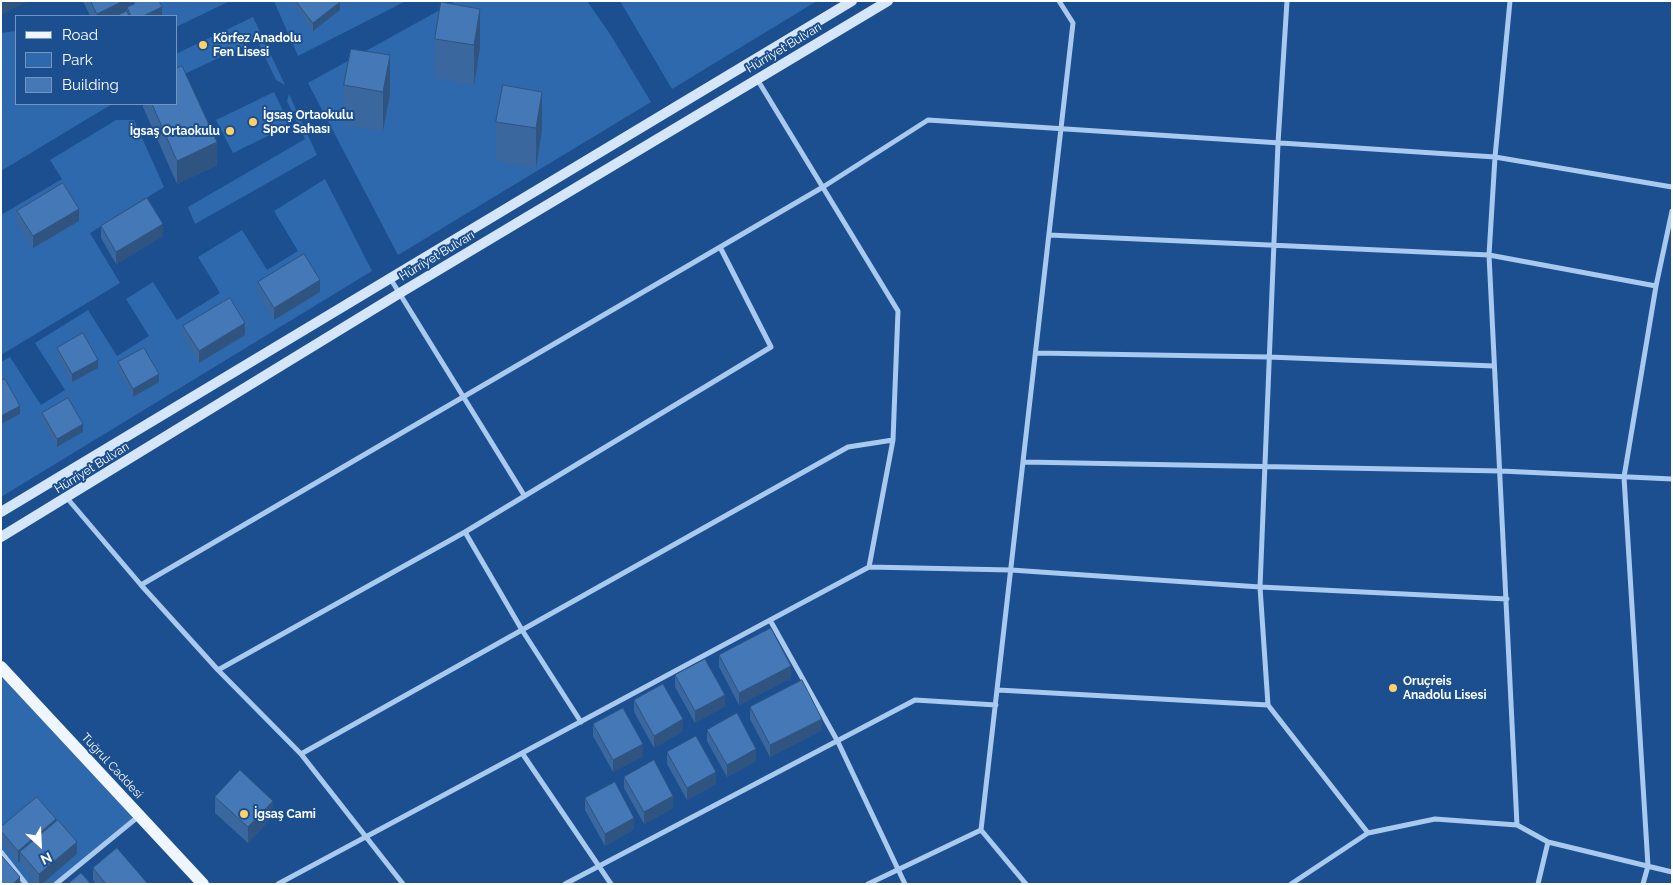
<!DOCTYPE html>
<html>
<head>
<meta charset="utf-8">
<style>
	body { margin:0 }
	#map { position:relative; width:1673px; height:885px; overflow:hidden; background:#1b4f8f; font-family:Raleway,sans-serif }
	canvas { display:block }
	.frame { position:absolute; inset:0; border:2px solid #fff; pointer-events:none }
	.legend { position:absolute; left:15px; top:15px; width:162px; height:90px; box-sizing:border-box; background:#1b4f8f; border:1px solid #7695bc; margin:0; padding:6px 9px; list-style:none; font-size:15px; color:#fff }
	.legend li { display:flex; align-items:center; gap:10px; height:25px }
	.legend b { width:25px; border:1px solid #7695bc }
	.north { position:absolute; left:15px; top:820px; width:50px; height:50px; -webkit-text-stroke:4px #1b4f8f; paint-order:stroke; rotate:155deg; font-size:14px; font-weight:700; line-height:20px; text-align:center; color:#fff }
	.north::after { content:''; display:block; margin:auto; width:18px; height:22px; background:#fff; clip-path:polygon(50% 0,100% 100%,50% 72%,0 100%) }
</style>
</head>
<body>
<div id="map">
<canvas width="1673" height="885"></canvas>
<div class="frame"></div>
<ul class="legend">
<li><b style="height:6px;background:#f0f6ff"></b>Road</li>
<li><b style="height:14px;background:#2e69ad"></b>Park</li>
<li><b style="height:14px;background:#4478b7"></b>Building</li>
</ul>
<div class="north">N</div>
</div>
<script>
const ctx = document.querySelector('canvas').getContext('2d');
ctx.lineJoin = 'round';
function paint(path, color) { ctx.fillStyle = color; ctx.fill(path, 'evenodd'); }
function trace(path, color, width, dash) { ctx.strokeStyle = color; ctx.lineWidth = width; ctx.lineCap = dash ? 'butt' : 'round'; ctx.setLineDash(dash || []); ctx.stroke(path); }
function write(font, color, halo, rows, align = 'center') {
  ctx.font = font + ' Raleway,sans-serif'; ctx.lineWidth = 4; ctx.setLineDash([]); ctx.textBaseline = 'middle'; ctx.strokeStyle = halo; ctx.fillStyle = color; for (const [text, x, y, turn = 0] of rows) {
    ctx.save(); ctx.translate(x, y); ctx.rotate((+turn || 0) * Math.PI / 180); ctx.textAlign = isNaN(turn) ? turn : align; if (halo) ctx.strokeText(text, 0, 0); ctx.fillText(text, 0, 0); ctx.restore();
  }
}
paint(new Path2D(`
	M155,1H230L176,27V16H159Z
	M274,1H406L298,56Z
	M456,1H587L610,34L651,102L398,255L308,83Z
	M620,1H817L672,89Z
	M253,17L285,85L276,80L257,40L176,78V54Z
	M16,31V104H112L1,171V33Z
	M274,92L290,125L233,153L216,120Z
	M289,94L317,155L195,224L188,207L305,139L287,101Z
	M116,120H134L164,187L90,233L120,283L1,355V215L62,179L50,160Z
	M325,179L372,271L1,497V362L10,357L41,405L65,390L35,343L88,310L117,356L149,336L126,299L153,282L177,320L220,293L198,257L242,230L267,270L298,251L274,211Z
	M1,667L139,815L56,884H1Z`), '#2e69ad');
trace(new Path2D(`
	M1287,1L1278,143L1260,587L1268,705L1368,833
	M1510,1L1495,157L1489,255L1517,825
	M757,79L898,311L893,440L869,567
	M1049,235L1489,255L1656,286
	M390,278L524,495
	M1036,353L1269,357L1494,366
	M1024,462L1501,471L1672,479
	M67,498L141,585L218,670L301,754L403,884
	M465,532L522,630L581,722
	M141,585L823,187L928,120L1495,157L1672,187
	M770,620L838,742L905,884
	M218,670L465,532L771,347L720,247
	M998,690L1268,705
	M522,753L611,884
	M301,754L848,447L893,440
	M981,830L1026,884
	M1,852L26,884
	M56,884L139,816
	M278,884L869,567L1011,570L1260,587L1507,599
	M565,884L915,700L996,705
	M868,884L981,830L1073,23L1059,1
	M1291,884L1368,833L1435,819L1517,825L1548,842L1672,872
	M1538,884L1548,842
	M1643,884L1648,866L1624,477L1656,286L1672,211`), '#a9c9ee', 5);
trace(new Path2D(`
	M1,512L852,1
	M1,537L400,293L888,1`), '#d6e6fa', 10);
trace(new Path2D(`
	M1,667L203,884`), '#f0f6ff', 12);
paint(new Path2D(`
	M83,1H159L162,15L159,16H90Z
	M293,1H339L340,10L313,31L293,4Z
	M441,2L480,48L474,85L435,78V39Z
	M351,49L390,95L383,131L344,125V85Z
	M503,85L542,131L536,168L496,161V122Z
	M143,104H176L217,165L177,184L143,107Z
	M17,211L79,221L33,248L17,223Z
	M101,226L163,236L116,264L101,238Z
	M258,282L320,292L274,320L258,294Z
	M183,326L245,335L199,363L183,337Z
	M57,348L98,368L72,382L57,356Z
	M118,362L159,382L133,397L118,370Z
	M42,413L83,432L57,447L42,421Z
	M719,655L791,678L739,705L719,667Z
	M675,675L725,706L695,723L675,687Z
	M634,700L683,731L654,748L634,712Z
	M750,707L822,730L770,757L750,719Z
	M593,724L643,756L613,772L593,736Z
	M707,730L756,761L727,777L707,741Z
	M667,752L716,784L687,800L667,764Z
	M624,777L673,808L644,824L624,788Z
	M215,797L273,816L248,843L215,813Z
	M585,798L634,829L605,846L585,810Z
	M56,821L77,854L42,884H37L20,864V861L18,863L1,843V827Z
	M93,868L148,884H96L93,880Z`), '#3a679d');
paint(new Path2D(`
	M1,1H29L1,15Z
	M123,1H134V12L127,7V15L125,16H97V14Z
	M340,2V10L313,31V23Z
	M162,7V15L159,16H143Z
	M480,9V48L474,85V45Z
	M390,55V95L383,131V92Z
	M542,92V131L536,168V128Z
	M217,142V165L177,184V161Z
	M79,209V221L33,248V236Z
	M163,224V236L116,264V252Z
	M320,280V292L274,320V308Z
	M245,323V335L199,363V351Z
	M98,360V368L72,382V374Z
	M159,374V382L133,397V389Z
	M20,406V414L1,424V416Z
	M83,424V432L57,447V439Z
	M791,666V678L739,705V693Z
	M725,695V706L695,723V711Z
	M683,719V731L654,748V736Z
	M822,719V730L770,757V745Z
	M643,744V756L613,772V760Z
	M756,749V761L727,777V765Z
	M716,772V784L687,800V788Z
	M673,796V808L644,824V812Z
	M273,801V816L248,843V827Z
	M634,818V829L605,846V834Z
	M56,819V831L20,852V861L18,863V851Z
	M77,842V854L42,884H39V874Z
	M20,877V884H13Z`), '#305480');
const building = new Path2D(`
	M91,1H123L97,14Z
	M134,1H159L162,7L143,16H131L127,7L134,4Z
	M296,1H339L340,2L313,23Z
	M441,2L480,9L474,45L435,39Z
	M127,11L129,16H116Z
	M351,49L390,55L383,92L344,85Z
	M182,66L217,142L177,161L152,104H176V69Z
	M503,85L542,92L536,128L496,122Z
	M63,183L79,209L33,236L17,211Z
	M147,198L163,224L116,252L101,226Z
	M304,254L320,280L274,308L258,282Z
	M230,298L245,323L199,351L183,326Z
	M83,333L98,360L72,374L57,348Z
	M144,348L159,374L133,389L118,362Z
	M5,379L20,406L1,416V381Z
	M68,398L83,424L57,439L42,413Z
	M771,628L791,666L739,693L719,655Z
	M705,659L725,695L695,711L675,675Z
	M802,680L822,719L770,745L750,707Z
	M663,684L683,719L654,736L634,700Z
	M623,708L643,744L613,760L593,724Z
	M737,713L756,749L727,765L707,730Z
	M696,736L716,772L687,788L667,752Z
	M654,760L673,796L644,812L624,777Z
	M240,770L273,801L248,827L215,797Z
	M615,782L634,818L605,834L585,798Z
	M37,797L56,819L18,851L1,831V827Z
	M58,820L77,842L39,874L20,852Z
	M117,848L148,884H106L93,868Z
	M1,855L20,877L13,884H1Z
	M81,873L91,884H68Z`);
paint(building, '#4478b7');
trace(building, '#305480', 1);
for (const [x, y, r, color] of [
	[203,45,5,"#ffd166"],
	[253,122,5,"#ffd166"],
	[230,131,5,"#ffd166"],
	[1393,688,5,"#ffd166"],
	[244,814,5,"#ffd166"]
]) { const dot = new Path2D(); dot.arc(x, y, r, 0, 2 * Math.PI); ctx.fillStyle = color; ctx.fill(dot); trace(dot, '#1b4f8f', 2); }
write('bold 12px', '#fff', '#1b4f8f', [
	["Körfez Anadolu",213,38],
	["Fen Lisesi",213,52],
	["İgsaş Ortaokulu",263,115],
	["Spor Sahası",263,129],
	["İgsaş Ortaokulu",220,131,"right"],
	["Oruçreis",1403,681],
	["Anadolu Lisesi",1403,695],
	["İgsaş Cami",254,814]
], 'left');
write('12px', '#fff', '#1b4f8f', [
	["Hürriyet Bulvarı",784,48,-31],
	["Hürriyet Bulvarı",437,256,-31],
	["Hürriyet Bulvarı",92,468,-32],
	["Tuğrul Caddesi",112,766,47]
]);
</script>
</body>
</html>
